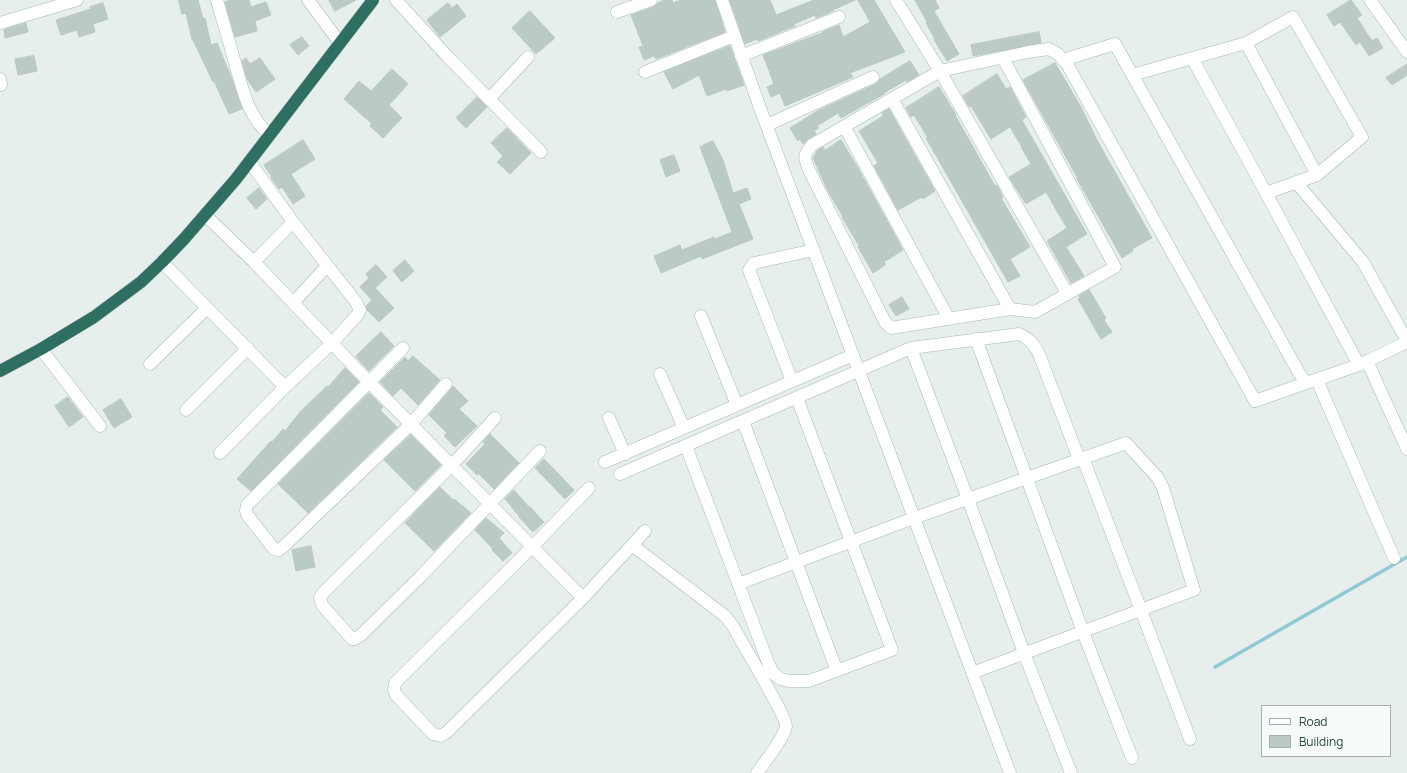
<!DOCTYPE html>
<html>
<head>
<meta charset="utf-8">
<style>
	body { margin:0 }
	#map { position:relative; width:1407px; height:773px; overflow:hidden; background:#e6efeb; font-family:Manrope,sans-serif }
	canvas { display:block }
	.legend { position:absolute; left:1261px; top:705px; width:130px; height:52px; box-sizing:border-box; background:#f7fbf9; border:1px solid #a3b1ad; margin:0; padding:5px 7px; list-style:none; font-size:12px; color:#24423a }
	.legend li { display:flex; align-items:center; gap:8px; height:20px }
	.legend b { width:20px; border:1px solid #a3b1ad }
</style>
</head>
<body>
<div id="map">
<canvas width="1407" height="773"></canvas>
<ul class="legend">
<li><b style="height:5px;background:#fff"></b>Road</li>
<li><b style="height:11px;background:#bbcac4"></b>Building</li>
</ul>
</div>
<script>
const ctx = document.querySelector('canvas').getContext('2d');
ctx.lineJoin = 'round';
function trace(path, color, width, dash) { ctx.strokeStyle = color; ctx.lineWidth = width; ctx.lineCap = dash ? 'butt' : 'round'; ctx.setLineDash(dash || []); ctx.stroke(path); }
function paint(path, color) { ctx.fillStyle = color; ctx.fill(path, 'evenodd'); }
trace(new Path2D(`
	M1215,667L1407,557`), '#8ec9d4', 3.5);
const building = new Path2D(`
	M179,0H198L203,19L205,18L211,45L217,43L230,74L242,109L229,114L214,81L213,82L193,40H192L186,13L182,14Z
	M232,0H249L251,7L266,2L271,15L255,21L257,31L235,37L225,2Z
	M329,0H356L335,11Z
	M665,0H672L673,3L681,0H715L725,32L656,59L654,56L644,60L639,47L643,46L631,15L654,7L658,3Z
	M730,0H770L776,15L814,0H855L833,10V11L816,18L815,15L794,24L795,26L758,41L757,39L745,44Z
	M858,0H874L905,52L850,73L853,77L785,106L780,93L771,97L767,87L774,84L763,55L822,33V32L839,25L843,37L870,22Z
	M915,0H935L939,8L934,11L959,54L947,61L934,40L935,39L926,23L927,22Z
	M1351,0L1362,15L1357,18L1372,41L1377,38L1383,48L1369,56L1360,42L1356,45L1340,22L1334,26L1327,15Z
	M103,3L108,19L93,24L95,32L79,37L77,30L61,35L56,20L91,9L90,7Z
	M448,3L452,8L457,4L466,16L440,37L427,20Z
	M530,11L555,38L536,54L512,28Z
	M26,23L28,32L5,38L4,30Z
	M1039,32L1041,43L973,56L971,45Z
	M302,37L309,46L298,55L290,45Z
	M730,46L744,85L727,91L726,89L707,96L699,75L673,89L664,72Z
	M34,56L37,71L18,75L15,59Z
	M246,58L250,64L260,58L275,79L256,92L247,79L242,61Z
	M910,61L919,75L907,82L906,80L884,93V94L841,118L838,113L817,126L819,128L814,131L816,134L808,139L803,144L800,139L798,141L790,128L819,110L876,84L880,79Z
	M1055,63L1081,107L1097,140L1152,238L1132,249L1133,251L1122,258L1086,195L1077,179V177L1023,80Z
	M1407,64V75L1392,85L1386,78Z
	M392,69L408,84L389,105L402,118L383,138L370,126L372,124L344,99L359,81L371,91Z
	M997,74L1006,89L1010,87L1026,117L1022,120L1087,234L1066,247L1084,276L1071,283L1047,241L1067,228L1058,213L1046,192L1026,204L1009,177L1031,164L1021,147H1022L1010,127L991,139L971,106L969,107L963,96Z
	M939,87L956,115H955L995,186L997,185L1003,197L1001,198L1030,247L1010,259L1020,276L1008,282L926,138H928L914,115L911,117L906,108Z
	M477,97L487,107L466,128L456,118Z
	M889,109L935,191L923,199L922,197L898,210L874,166L878,163L859,131L883,116L882,113Z
	M507,128L531,153L510,174L497,162L503,156L491,143Z
	M303,140L315,159L291,174L305,196L293,204L282,187L279,189L271,178L272,177L264,165Z
	M841,140L858,168L903,250L884,262L885,265L873,273L858,247L859,246L842,217H843L828,191L813,158L817,151L823,147L825,150Z
	M713,141L723,160L733,193L747,188L751,199L739,204L753,239L702,259L701,256L661,273L654,256L680,245L682,250L714,237L715,239L732,232L700,147Z
	M674,155L680,171L666,177L660,160Z
	M259,188L267,199L256,209L247,198Z
	M405,260L414,271L402,282L393,271Z
	M376,265L387,277L375,288L394,308L379,322L367,310L366,306L372,300L360,287L369,278L366,274Z
	M1089,290L1106,318L1104,320L1112,332L1101,339L1078,299L1080,298L1079,296Z
	M902,297L909,309L896,316L889,305Z
	M381,332L394,346L369,371L356,357L357,355Z
	M413,356L440,380L418,405L401,388L393,396L380,382L405,357L408,361Z
	M345,368L359,382L251,491L237,479L271,441L272,442L283,429L285,431L301,411L327,386L328,387Z
	M453,386L468,401L459,409L477,426L455,447L444,436L447,433L429,415Z
	M369,393L383,407L380,410L397,427L308,513L278,484Z
	M68,397L83,417L69,427L55,406Z
	M121,399L132,417L114,428L103,410Z
	M490,434L519,463L494,489L479,474L477,475L466,464L485,444L483,442Z
	M411,435L441,465L415,491L384,460Z
	M544,459L574,490L565,499L535,468Z
	M440,487L453,500L454,499L471,513L434,551L405,523Z
	M514,490L529,507H530L544,522L533,532L519,517V516L505,499Z
	M486,518L504,533L499,538L512,553L503,561L492,550L493,549L475,530Z
	M311,546L315,567L296,571L292,550Z`);
paint(building, '#bbcac4');
trace(building, '#b8c9c2', 1);
const minor = new Path2D(`
	M217,0C222,19 228,37 233,56C241,83 247,117 270,135
	M308,0L340,43
	M396,0L447,56L541,152
	M722,0L760,108L1010,773
	M896,0L940,71L1067,293
	M1370,0L1407,52
	M617,12L651,0
	M0,23L77,0
	M1246,43L1317,175
	M741,56L839,17
	M1003,58L1115,267L1035,312L1010,309L891,328L885,322L809,170C804,158 803,155 812,145L940,71L1028,52L1049,49L1058,54L1067,64L1255,401L1306,383
	M1192,58L1266,193L1359,365L1407,342
	M1063,60L1115,44L1298,371L1306,383L1359,365
	M645,72L734,36
	M1132,75L1246,43L1293,17L1362,137L1317,175L1266,193
	M0,79L1,85
	M489,99L528,57
	M892,99L1010,309
	M767,125L873,77
	M844,126L949,319
	M1296,182L1363,262L1407,341
	M205,215L254,262L370,383L583,598
	M162,262L285,387
	M254,262L293,222
	M293,303L327,266
	M701,316L737,405
	M976,339L1083,632L1132,758
	M403,348L247,505L246,511L248,516L274,549L279,550L283,547L411,424L446,384
	M911,348L968,499L1024,653L1071,773
	M41,349L100,426
	M1367,361L1407,449
	M150,364L207,308
	M660,374L684,428
	M1317,380L1394,558
	M792,381L749,270L754,263L814,250
	M186,410L248,348
	M495,418L452,465L322,594L320,598L322,605L352,639H355L361,635L420,577L540,451
	M609,418L625,454
	M743,421L837,671
	M686,446L769,665L774,674L781,679L788,681H809L892,650L797,398
	M220,453L285,387L332,343L358,314L360,310L356,302L293,222L250,162
	M1083,458L1190,739
	M605,462L853,355
	M620,474L911,348L1019,334C1029,338 1034,344 1039,354L1079,459
	M589,488L532,547L395,683L394,690L396,695L433,734L441,736L447,732L583,598L645,531
	M632,545L725,616L733,626C740,640 787,717 786,726C785,737 764,763 757,773
	M738,584L914,518L1126,443L1158,478L1163,488L1194,590L972,673`);
const highway = new Path2D(`
	M0,371L41,349L94,317L141,282L162,262L184,239L236,179L373,0`);
trace(minor, '#a8b8b2', 13);
trace(highway, '#c2cac8', 13);
trace(minor, '#fff', 12);
trace(highway, '#2f6f62', 12);
</script>
</body>
</html>
